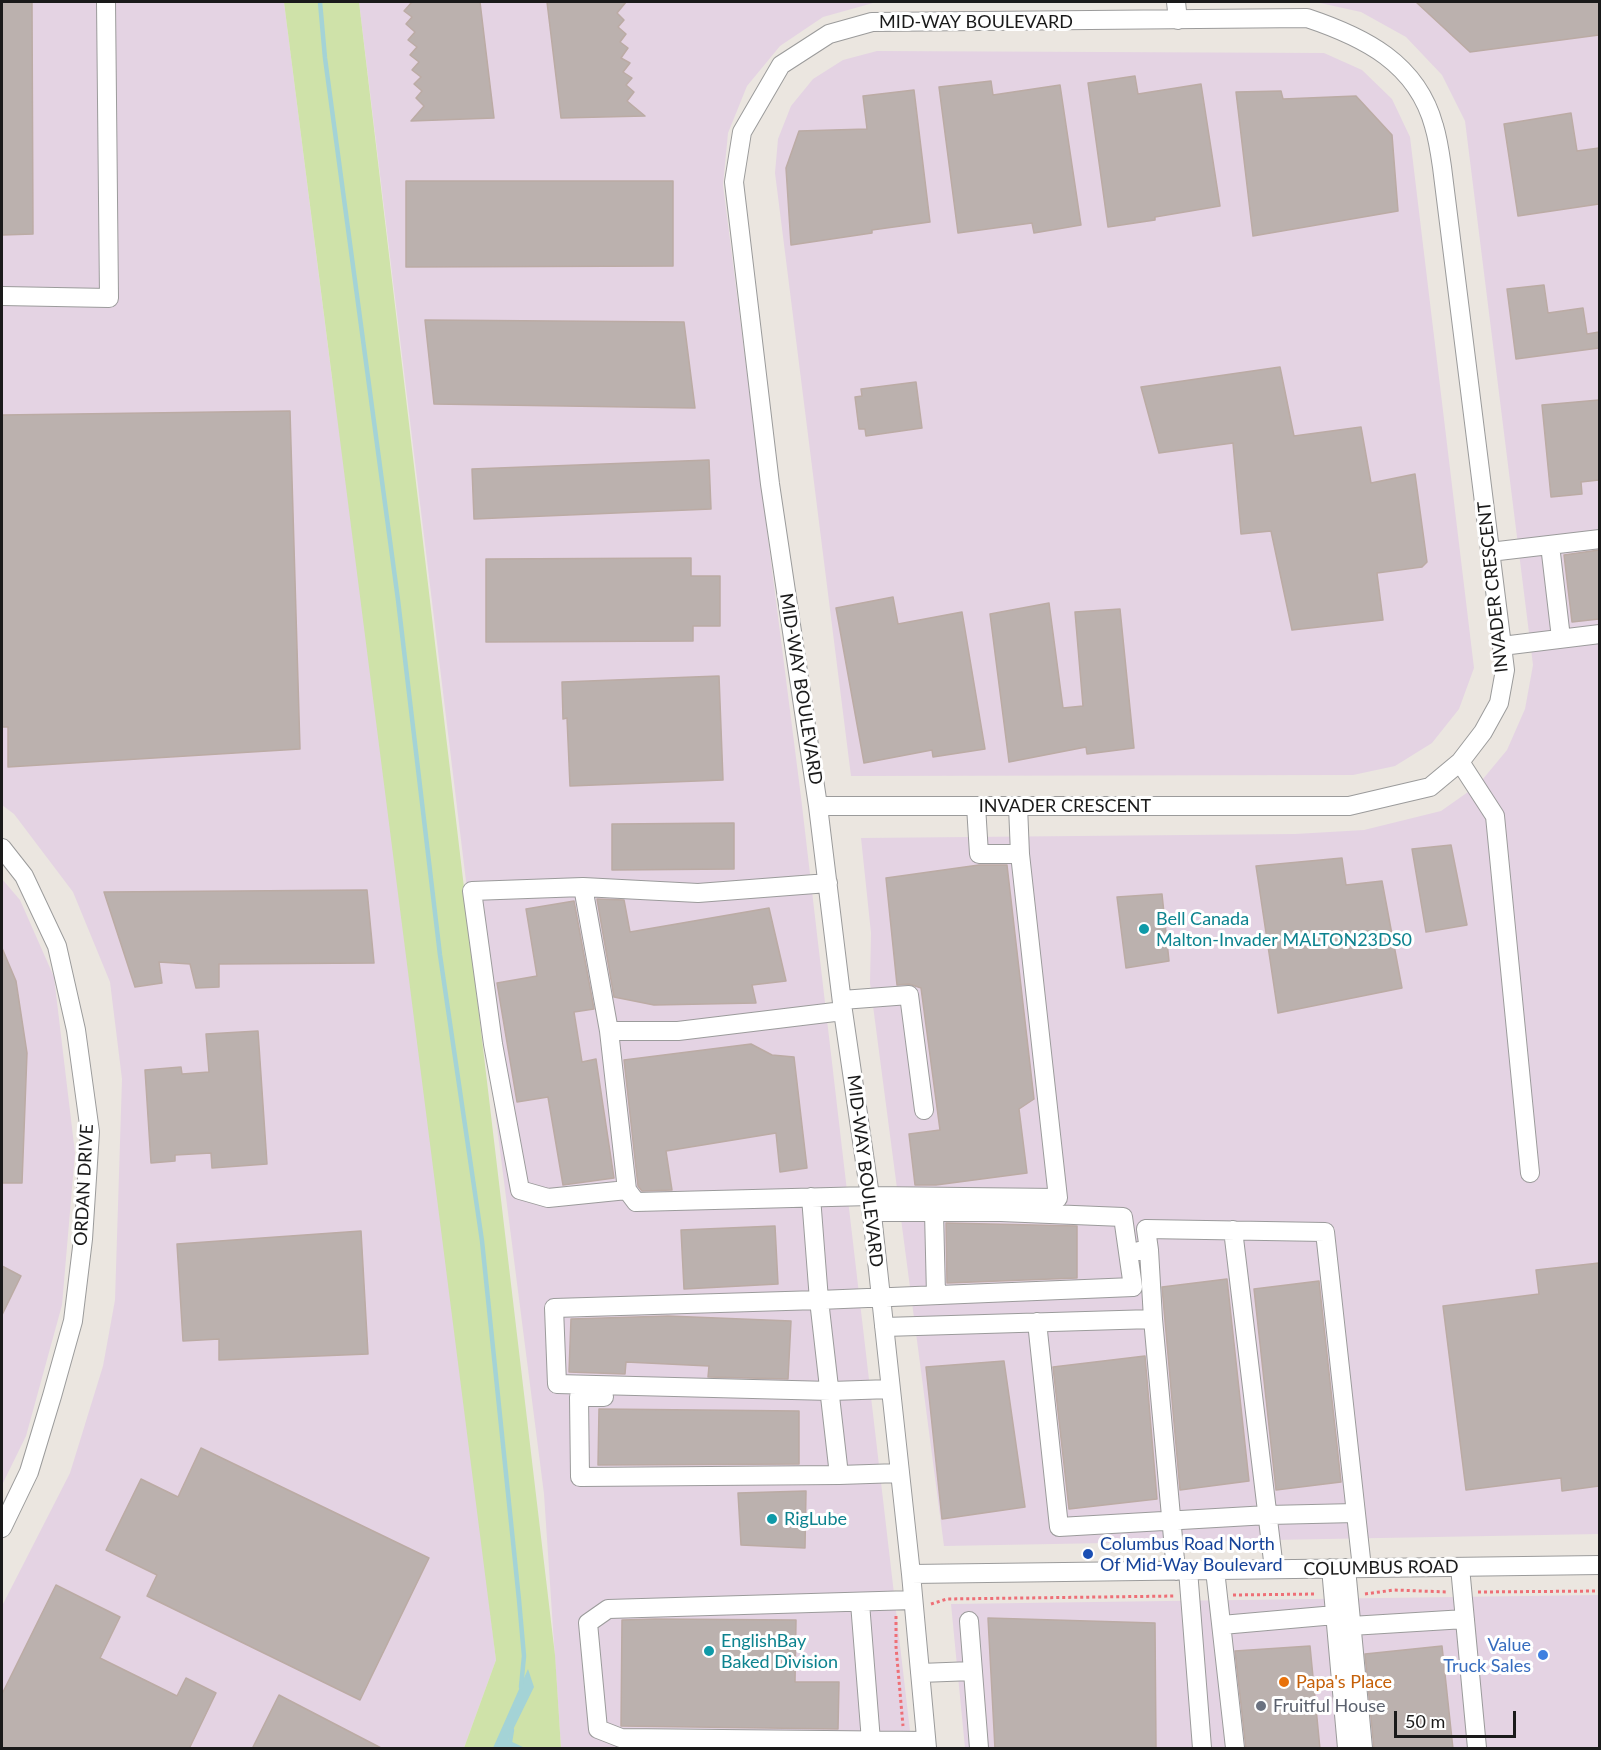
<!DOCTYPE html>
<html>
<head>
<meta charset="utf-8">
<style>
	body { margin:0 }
	#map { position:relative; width:1601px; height:1750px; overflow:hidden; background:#ebe6e0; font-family:Lato,sans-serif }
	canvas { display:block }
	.frame { position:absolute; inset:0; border:3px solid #1a1a1a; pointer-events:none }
	.scale { position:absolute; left:1394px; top:1711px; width:122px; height:27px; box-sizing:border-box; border:3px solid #1a1a1a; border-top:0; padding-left:8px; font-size:18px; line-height:21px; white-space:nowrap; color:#1a1a1a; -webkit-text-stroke:4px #fff; paint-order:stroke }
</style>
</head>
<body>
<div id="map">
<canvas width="1601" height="1750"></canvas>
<div class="frame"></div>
<div class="scale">50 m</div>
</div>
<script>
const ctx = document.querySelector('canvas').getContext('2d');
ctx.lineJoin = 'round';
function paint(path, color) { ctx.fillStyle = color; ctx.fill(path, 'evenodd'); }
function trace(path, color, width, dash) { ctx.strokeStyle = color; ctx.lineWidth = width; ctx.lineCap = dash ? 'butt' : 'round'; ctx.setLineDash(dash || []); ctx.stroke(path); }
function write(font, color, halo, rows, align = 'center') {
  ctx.font = font + ' Lato,sans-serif'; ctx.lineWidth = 6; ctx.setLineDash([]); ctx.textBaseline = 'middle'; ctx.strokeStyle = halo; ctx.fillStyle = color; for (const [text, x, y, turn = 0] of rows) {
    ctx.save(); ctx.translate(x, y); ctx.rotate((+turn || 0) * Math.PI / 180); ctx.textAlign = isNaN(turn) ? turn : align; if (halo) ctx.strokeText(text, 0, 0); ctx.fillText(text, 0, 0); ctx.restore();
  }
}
paint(new Path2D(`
	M2,2H284L332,378L401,845L496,1660L464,1748H2V1606L70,1473L103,1366L115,1300L122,1079L110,982L73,892L14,814L2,805Z
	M359,2H896L873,3L823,17L780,46L747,86L728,133L723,185L801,797L912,1748H561L544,1494L475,955Z
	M1316,2H1599V1534L944,1546L870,983L871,933L861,838L1295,834L1364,830L1441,811L1478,785L1507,750L1525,709L1533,665L1465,121L1442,75L1406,37L1361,12Z
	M877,51L1324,53L1362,70L1392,99L1410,137L1474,668L1459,709L1432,743L1395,766L1353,775L851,776L775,173L778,139L791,106L813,79L843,60Z
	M2,879L20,900L54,977L75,1153L62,1305L26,1436L2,1485Z
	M1599,1595V1748H965L951,1604Z`), '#e4d3e3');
paint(new Path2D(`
	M284,2H359L555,1655L561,1748H464L496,1660Z`), '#cfe2a9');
paint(new Path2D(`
	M528,1669L534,1687L508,1740L525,1748H493Z`), '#a4d3d6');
trace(new Path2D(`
	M320,2L325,58L398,600L440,955L482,1241L519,1600L524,1656L521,1687
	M509,1748L512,1730`), '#a4d3d6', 4.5);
const building = new Path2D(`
	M2,2H32L33,234L2,235Z
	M412,2H480L494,118L411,121L424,106L416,98L422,91L414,84L421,77L412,70L419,62L410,55L417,47L408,40L415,32L406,24L412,17L404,11Z
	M547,2H626L617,13L624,20L618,27L626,34L620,42L628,48L621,58L630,63L623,72L632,78L626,85L634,92L627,101L645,116L561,118Z
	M1416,2H1599V35L1470,52Z
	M1135,76L1138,94L1201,84L1220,206L1155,217V220L1108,227L1088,83Z
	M991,81L993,95L1060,85L1081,225L1034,233L1032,223L958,233L939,87Z
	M914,90L930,222L872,230V233L791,245L786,168L799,131L867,129L863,96Z
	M1281,91L1283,99L1356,96L1392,135L1398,211L1253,236L1236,92Z
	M1571,113L1577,151L1599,148V204L1518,216L1504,124Z
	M406,181H673V266L406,267Z
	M1544,285L1548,313L1583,308L1587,334L1599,332V348L1516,359L1507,289Z
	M425,320L684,322L695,408L434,404Z
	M1280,367L1294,436L1361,427L1371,483L1415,474L1427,562L1422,567L1377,573L1383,620L1292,630L1271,531L1241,534L1233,443L1159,453L1141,387Z
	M916,382L922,428L866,436L865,429H859L855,397L862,396L861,389Z
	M1599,400V480L1581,482L1582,494L1551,497L1542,405Z
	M290,411L300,749L8,767V727H2V415Z
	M709,460L711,509L474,519L472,469Z
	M1599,550V619L1572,622L1564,555Z
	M691,558V576H720V626H693V641L486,642V559Z
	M893,597L898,624L962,612L985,749L933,757L932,750L864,763L836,608Z
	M1049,603L1063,708L1083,706L1075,612L1120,609L1134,748L1087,754L1086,747L1009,762L990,614Z
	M719,676L723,780L570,786L567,718L563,719L562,682Z
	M734,823V869L612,870V824Z
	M1451,845L1467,925L1426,932L1412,849Z
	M1342,858L1346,885L1382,881L1402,988L1278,1013L1256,866Z
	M979,865H1007L1034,1099L1019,1109L1027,1173L936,1185H915L909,1134L940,1130L921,988L909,984L897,985L886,878Z
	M367,890L374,963L219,964V987L196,988L190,964L159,962L162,983L135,987L104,892Z
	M1162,894L1169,961L1126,968L1117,897Z
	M597,899L624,900L630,932L769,908L786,981L752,985L756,1003L654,1005L614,997Z
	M574,901L594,1009L574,1012L582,1062L596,1059L614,1178L563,1185L548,1097L517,1102L497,983L537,976L526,909Z
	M2,948L16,981L27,1053L22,1183H2Z
	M258,1031L267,1164L212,1168L211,1153L175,1155V1161L151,1163L145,1070L181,1067L182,1074L209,1072L206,1034Z
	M751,1044L772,1055L794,1057L807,1168L780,1172L776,1133L666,1151L672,1190L642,1191L638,1186L624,1060Z
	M946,1223L1077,1226V1278L947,1283Z
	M775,1226L778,1284L684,1289L681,1230Z
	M361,1231L368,1354L219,1360V1339L183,1341L177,1244Z
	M1599,1263V1486L1562,1491L1561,1478L1466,1490L1443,1306L1539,1294L1536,1270Z
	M2,1266L21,1276L2,1315Z
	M1227,1279L1249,1481L1180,1490L1162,1287Z
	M1319,1281L1341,1482L1276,1490L1254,1289Z
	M668,1316L791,1321L788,1379L708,1377L709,1366L626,1362L625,1374L569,1372L571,1319Z
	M1145,1356L1157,1499L1069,1509L1053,1367Z
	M1004,1361L1025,1507L942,1519L926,1367Z
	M599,1409L799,1411V1464L598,1465Z
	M201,1448L429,1558L360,1700L147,1596L157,1575L106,1550L141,1479L178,1497Z
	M806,1491L805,1548L741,1545L738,1493Z
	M56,1585L120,1617L100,1658L177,1696L186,1678L216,1693L189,1749H2V1694Z
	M988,1618L1155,1623L1156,1749H995Z
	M655,1619L796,1620L795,1682H839L838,1729L621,1726L622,1620Z
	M1310,1646L1320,1749H1246L1235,1651Z
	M1442,1646L1453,1749H1374L1365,1654Z
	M279,1695L383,1749H252Z`);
paint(building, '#bbb1ae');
trace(building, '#bbaba4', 1.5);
const minor = new Path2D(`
	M1176,2L1178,20
	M2,296L109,298L106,2
	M1550,545L1561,638
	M1490,552L1600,539
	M1502,646L1600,634
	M1460,762L1495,816L1530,1173
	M818,806H1349L1430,787L1460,762L1483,732L1499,703L1505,670L1442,167C1440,153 1438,139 1434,126C1417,63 1364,37 1307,18L872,22L829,34L781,65L742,132L734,182L770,484L818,806L843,1011L870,1196L911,1574L927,1748
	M976,806L979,854H1020L1018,806
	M2,848L24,876L57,946L76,1030L90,1132L83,1239L73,1321L52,1396L29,1472L2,1528
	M828,883L698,893L583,887L609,1031H678L843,1011
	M583,887L472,891L493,1044L520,1190L548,1198L627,1190L609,1031
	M842,1000L909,995L924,1110
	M627,1190L636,1202L870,1196L1058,1198L1020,854
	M811,1197L819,1300L839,1475
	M871,1212H1001L1123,1217L1133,1287L819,1300L554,1308L557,1384L831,1391L891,1389
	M934,1212L936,1295
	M1233,1230L1274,1569
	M1149,1250L1146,1229L1325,1232L1362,1568
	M1139,1251L1149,1250L1153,1319
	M1037,1322L1059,1527L1268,1515L1356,1513
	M884,1327L1153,1319L1176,1571
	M604,1397H579L580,1477L839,1475L900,1473
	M1460,1567L1477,1748
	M1331,1568L1347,1748
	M1346,1568L1363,1748
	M1188,1570L1202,1748
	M1215,1570L1235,1748
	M911,1574L1600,1565
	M913,1600L608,1609L588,1623L598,1729L621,1738L926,1741
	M860,1603L871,1741
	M969,1621L979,1748
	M1222,1625L1335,1615
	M1351,1626L1465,1619
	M920,1673L973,1671`);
trace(minor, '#9b9b9b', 20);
trace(new Path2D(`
	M1478,1592L1600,1591
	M1365,1594L1394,1590L1448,1592
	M1233,1595L1316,1594
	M931,1604L947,1599L1175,1596
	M896,1616V1647L903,1726`), '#ee6f76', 3, [3, 3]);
trace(minor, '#fff', 18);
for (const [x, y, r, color] of [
	[1144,929,6,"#0f9aa8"],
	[772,1519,6,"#0f9aa8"],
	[1088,1554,6,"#1a4fb4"],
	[709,1651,6,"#0f9aa8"],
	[1543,1655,6,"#3f7fe0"],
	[1284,1682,6,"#e8710a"],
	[1261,1706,6,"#6b7280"]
]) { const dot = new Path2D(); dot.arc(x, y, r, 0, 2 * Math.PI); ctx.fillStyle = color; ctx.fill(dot); trace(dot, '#fff', 2); }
write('18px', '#1a1a1a', '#fff', [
	["MID-WAY BOULEVARD",976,22],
	["INVADER CRESCENT",1493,587,-96],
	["MID-WAY BOULEVARD",801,689,81],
	["INVADER CRESCENT",1065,806],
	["MID-WAY BOULEVARD",865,1171,83],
	["ORDAN DRIVE",84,1185,-87],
	["COLUMBUS ROAD",1381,1568,-1]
]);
write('18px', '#0d838f', '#fff', [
	["Bell Canada",1156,919],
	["Malton-Invader MALTON23DS0",1156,940],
	["RigLube",784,1519],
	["EnglishBay",721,1641],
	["Baked Division",721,1662]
], 'left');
write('18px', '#164399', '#fff', [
	["Columbus Road North",1100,1544],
	["Of Mid-Way Boulevard",1100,1565]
], 'left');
write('18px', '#366cbe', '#fff', [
	["Value",1531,1645],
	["Truck Sales",1531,1666]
], 'right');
write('18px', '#c56008', '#fff', [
	["Papa's Place",1296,1682]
], 'left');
write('18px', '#5b616d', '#fff', [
	["Fruitful House",1273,1706]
], 'left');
</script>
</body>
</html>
